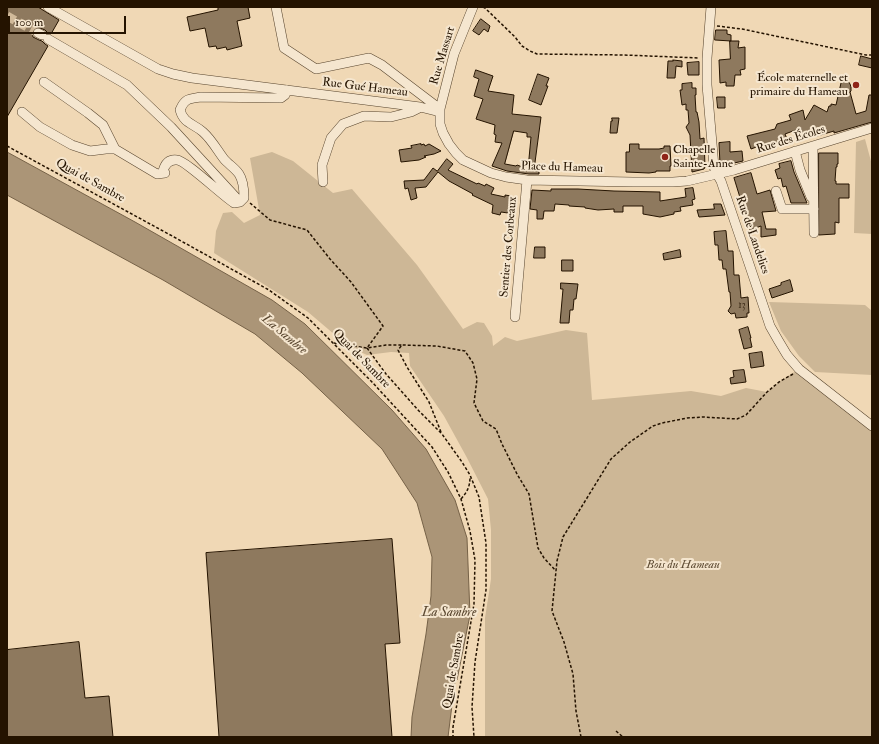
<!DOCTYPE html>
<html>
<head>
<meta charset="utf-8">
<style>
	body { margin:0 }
	#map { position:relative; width:879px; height:744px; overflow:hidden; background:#f0d8b5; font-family:"IM FELL Double Pica",serif }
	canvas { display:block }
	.frame { position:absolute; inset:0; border:8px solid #241300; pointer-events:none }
	.scale { position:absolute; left:8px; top:16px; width:118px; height:18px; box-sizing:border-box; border:2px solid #241300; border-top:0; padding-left:5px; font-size:12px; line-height:14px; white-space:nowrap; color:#241300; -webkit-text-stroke:3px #f5e6cf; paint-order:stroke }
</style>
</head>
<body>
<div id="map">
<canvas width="879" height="744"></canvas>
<div class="frame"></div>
<div class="scale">100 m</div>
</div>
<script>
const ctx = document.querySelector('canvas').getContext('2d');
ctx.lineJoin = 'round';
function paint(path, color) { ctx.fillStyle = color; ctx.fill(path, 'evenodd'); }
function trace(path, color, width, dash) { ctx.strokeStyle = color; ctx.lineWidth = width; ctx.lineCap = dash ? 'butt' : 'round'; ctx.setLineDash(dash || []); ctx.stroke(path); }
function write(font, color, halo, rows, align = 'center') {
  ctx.font = font + ' "IM FELL Double Pica",serif'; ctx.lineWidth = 4; ctx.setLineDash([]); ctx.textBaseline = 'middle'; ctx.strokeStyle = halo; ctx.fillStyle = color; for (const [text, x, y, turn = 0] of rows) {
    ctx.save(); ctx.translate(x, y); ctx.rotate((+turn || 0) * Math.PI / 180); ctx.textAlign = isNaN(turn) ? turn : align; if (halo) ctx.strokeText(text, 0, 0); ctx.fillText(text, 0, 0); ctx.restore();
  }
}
paint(new Path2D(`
	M865,139L872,165V234L854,233L856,142Z
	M272,152L293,161L333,193L352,189L417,265L463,329L477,322L484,323L492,336L493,346L505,337L517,341L566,330L587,333L592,400L691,391L721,396L746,388L767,392L779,382L799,369L872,426V737H485V618L491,579V530L488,499L466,456L444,416L410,366L409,353L391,352L367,355L348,346L308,312L214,253L216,231L223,213L232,212L244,223L260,215L250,158Z
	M769,302L865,305L872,311V375L815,372L799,356L781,331Z`), '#cdb796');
const water = new Path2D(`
	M7,152L135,222L272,300L305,324L392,410L426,449L455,500L467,538L470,615L457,680L455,681L448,737H411L412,717L426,634L431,596L432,557L417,503L382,449L302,373L255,334L163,280L7,195Z`);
paint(water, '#ab9577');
trace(water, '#756147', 1);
const building = new Path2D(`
	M7,7H38L59,20L51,34L48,33L45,30L40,28H35L33,30L32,33L33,37L39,40L42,41L45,44L48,46L7,117Z
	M222,7H248L250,18L237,21L242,46L227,50L226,47L217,49L216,46L209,47L205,28L190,31L187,17L218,10V8Z
	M481,19L490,26L488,32L484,29L479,35L473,31Z
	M716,30H727V34L731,35V41L715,40Z
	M730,41H739L738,48L745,47V69L740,70L741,75H735L734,86H726V82L720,83L719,60L730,59Z
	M861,56L872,59V68L859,65Z
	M673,60L682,61V67L676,66L675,78H667L668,61H673Z
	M699,62V75H688L687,63Z
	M476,70L493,76L488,91L514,95L512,114L541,117L534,170L539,172V174H529L507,171L492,166L502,143L495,142L496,135L494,134L495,125L476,119L483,99L474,96L479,79L474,77ZM514,131L527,133V137H531L528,169L517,165L516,166L505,164Z
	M538,74L549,78L546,86H548L541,105L529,100Z
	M848,81L850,84L851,87V91L850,92L856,114L866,111L869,95H872V122L834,133V131L817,136L816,131L803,135L801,128L785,134L787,139L759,148V146L751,149L747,136L775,129L777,124L791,120L789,115L803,110L805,120L814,105L827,112L829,106H831V104L836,105L841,83Z
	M692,83V88H696V95H695L696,112H697L699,122L700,139L704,138L705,167L704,169L692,172L690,135L686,127L689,123L688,110H686V104L682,105L680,90H682V84Z
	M717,97H725V108H718Z
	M612,118H619L617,133H610L611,121H612Z
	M730,142V152L742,151L743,161L730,164L721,165L720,164L719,143Z
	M421,144V145L424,144L425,146L429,144L441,151L434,154L424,156L426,157L419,160L401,162L399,150L412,148L411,146Z
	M630,144H639V149H659L664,148V146H670L671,166H670V171H656V172L649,173L626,172V152H629Z
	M819,153H838V164H837V167H836L835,181H836V184H849V198H839V223L835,222V234L819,235Z
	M447,159L453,164L448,170L477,184L478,183L485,186L486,184L494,188L491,194L505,197V195L511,196L508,213L501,212L500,215L492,213L493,205L472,195L473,194L449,181L438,172L426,187L415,188L417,198L411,200L408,188L405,189L404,181L424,180L433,168L437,171Z
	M791,161L794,172L807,203H791L786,186L783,187L781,178L778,179L775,170L780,168L779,164Z
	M751,173L757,194L770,190L776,211L762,212L766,229H776V235L761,237V226L750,230L734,178Z
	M693,188L695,199L692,200L693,205L680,207L681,211L674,212V214L660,217L643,214V206H623V212H614V209L598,210L585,208V207L569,206V205L555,204L554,211H544L543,219H537V210L530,209L532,190L551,191V189H578L614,191L660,192V201L686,197L685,189Z
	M714,204H721L725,215L699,217L697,210L714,209Z
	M726,231L728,251H733L734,275H739L741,298L748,297L749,313H747V317L736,318L735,313L731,314L728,311L731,306L730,292H729L726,269H723L722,260H719L718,245H715L714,232Z
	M535,247H545V258H534Z
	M680,250L681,257L664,260L663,254Z
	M562,260H573V271H562Z
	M790,280L793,291L772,298L769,289L781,285V283Z
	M561,283L578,284L576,299H574L573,310H570L569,323H560L563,289H561Z
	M748,327L751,338H750L752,347L744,349L739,330Z
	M762,352L764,366L751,368L749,354Z
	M744,370L746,382L731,384L730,378L734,377L733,371Z
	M392,539L400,643L385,644L392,737H219L206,553Z
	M79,642L85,698L109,696L113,737H7V650Z`);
paint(building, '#8e795e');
trace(building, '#241300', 1);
trace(new Path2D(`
	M7,16L38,33`), '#d1ba9a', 9, [9, 4.5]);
const minor = new Path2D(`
	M48,7L158,69L173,74L192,78L420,107L440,112
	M276,7L284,48L316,69L369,58L382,65L440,109
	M473,7L454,54L440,109V124L443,133L449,144L456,153L463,160L491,173L506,177L527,180L633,182H673L687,181L734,170L872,128
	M711,7L707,58V85L714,167L717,174L721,181L764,308L770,326L778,340L787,355L799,369L872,426
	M38,33L42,35
	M48,39L127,85L171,127L240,202
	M44,82L88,113L103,125L115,149
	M22,112L40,127L72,145L90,151L106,149H115L157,174L165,173L163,171C165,164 169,159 177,160C185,160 223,196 234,203L240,202L244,198C244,192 243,180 239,174C235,168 228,164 224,159C217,150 212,140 203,132C193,123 184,124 180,110C185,98 189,99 201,97L281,98L285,95L287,90
	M813,146L814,233
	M795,151L800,170L811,197
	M323,182L322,165L331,138L343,124L364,116L391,117L411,112L419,108
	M776,191L782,209H814
	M515,317L527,180`);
trace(minor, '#57442d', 10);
trace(new Path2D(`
	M483,7L485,8L515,37L522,46L530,51L537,54L624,55L699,58
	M717,26L742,29L866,55H872
	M7,146L174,237L269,290L308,318L372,382L432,447L448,472L461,499L470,531L475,560L474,604L453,727V737
	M250,203L270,220L307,230L330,259L351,282L383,326L367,348
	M334,343L367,348L386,345H402
	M367,348L386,374L419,411L442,434L462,462L470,475L479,497L486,543V590L475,662L472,707L474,737
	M441,432L429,402L407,367L398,350L402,345L437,346L465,351L473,363L477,379L474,403L483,421L496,429L502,444L517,474L529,494L538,548L544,558L556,571
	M461,499C467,492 470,487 470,477
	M616,731L623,737
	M581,737L576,711L573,674L564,642L552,611L557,561L563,537L611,459L630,442L653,426L662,423L687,418L703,417L737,419L746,415L767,392L779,382L793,374`), '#241300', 1.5, [3, 2]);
trace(minor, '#f5e6cf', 9);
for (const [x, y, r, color] of [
	[856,85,4,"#8f2418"],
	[665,157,4,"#8f2418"]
]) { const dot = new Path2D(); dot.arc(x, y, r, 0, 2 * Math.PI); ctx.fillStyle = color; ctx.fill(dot); trace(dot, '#f5e6cf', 1.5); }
write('10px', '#3e2c18', null, [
	["13",742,306]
]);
write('12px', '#241300', '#f5e6cf', [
	["Rue Massart",443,56,-73],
	["Rue Gué Hameau",365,88,7],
	["Rue des Écoles",791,140,-17],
	["Place du Hameau",562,168,2],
	["Quai de Sambre",90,181,29],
	["Rue de Landelies",752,235,71],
	["Sentier des Corbeaux",509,247,-85],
	["Quai de Sambre",361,359,46],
	["Quai de Sambre",454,671,-80]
]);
write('12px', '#241300', '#f5e6cf', [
	["École maternelle et",848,78],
	["primaire du Hameau",848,92],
	["Chapelle",673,150,"left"],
	["Sainte-Anne",673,164,"left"]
], 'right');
write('italic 12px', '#5f4c34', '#f5e6cf', [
	["Bois du Hameau",683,565]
]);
write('italic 13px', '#5a4730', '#f5e6cf', [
	["La Sambre",284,335,40],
	["La Sambre",449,613]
]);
</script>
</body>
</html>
